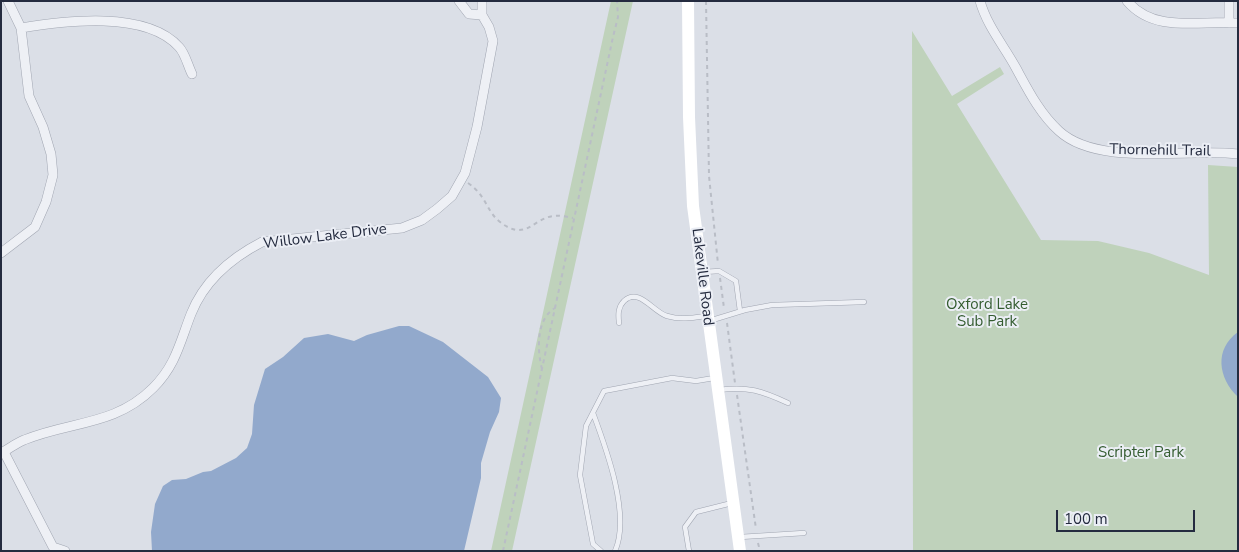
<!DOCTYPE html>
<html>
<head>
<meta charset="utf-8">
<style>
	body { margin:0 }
	#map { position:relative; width:1239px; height:552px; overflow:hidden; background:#dbdfe7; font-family:"Nunito Sans",sans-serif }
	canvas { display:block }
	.frame { position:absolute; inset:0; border:2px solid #242b3f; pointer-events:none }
	.scale { position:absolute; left:1056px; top:510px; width:139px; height:22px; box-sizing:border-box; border:2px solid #242b3f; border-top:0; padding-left:6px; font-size:15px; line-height:18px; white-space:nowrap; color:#242b3f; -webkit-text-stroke:4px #ebeef5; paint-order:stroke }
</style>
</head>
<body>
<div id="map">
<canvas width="1239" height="552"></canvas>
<div class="frame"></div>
<div class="scale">100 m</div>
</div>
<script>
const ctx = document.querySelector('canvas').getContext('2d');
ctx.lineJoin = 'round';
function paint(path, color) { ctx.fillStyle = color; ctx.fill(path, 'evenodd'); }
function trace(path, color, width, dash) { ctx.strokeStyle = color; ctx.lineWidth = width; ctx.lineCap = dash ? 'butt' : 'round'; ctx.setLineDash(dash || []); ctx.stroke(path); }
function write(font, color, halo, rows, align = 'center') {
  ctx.font = font + ' "Nunito Sans",sans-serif'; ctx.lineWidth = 4; ctx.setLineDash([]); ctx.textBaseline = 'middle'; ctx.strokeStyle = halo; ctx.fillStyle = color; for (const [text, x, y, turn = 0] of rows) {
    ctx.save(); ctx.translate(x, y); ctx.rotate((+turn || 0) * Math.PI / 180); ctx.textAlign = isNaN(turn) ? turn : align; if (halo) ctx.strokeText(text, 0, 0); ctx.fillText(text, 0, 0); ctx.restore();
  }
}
paint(new Path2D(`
	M611,1H633L512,551H491Z
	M912,31L952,96L1000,67L1004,74L957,104L1041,240L1098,241L1149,253L1209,275L1208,165L1238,167V551H913Z`), '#bfd2bb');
paint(new Path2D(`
	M399,326H409L443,342L488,377L501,398L499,412L490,432L481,463V478L464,551H152L151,532L155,504L163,486L172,480L186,479L203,472L211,471L236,458L247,448L252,434L254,405L265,369L283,357L304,338L328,334L354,341L367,335Z
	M1238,332V397C1218,378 1214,349 1238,332Z`), '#92a9cc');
const lane = new Path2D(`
	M704,272L719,271L736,281L740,311
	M709,321L745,310L772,305L864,302
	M619,323C618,314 618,307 624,301C639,287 653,312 667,316C680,320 692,318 706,316
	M719,390C748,386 762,391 788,403
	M593,413C606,448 631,515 615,551
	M740,537L804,533
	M601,551L593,544L580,475L586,426L604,391L672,378L696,381L714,378
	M689,551L685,527L696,512L732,503`);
const street = new Path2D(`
	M459,1L469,14L482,15
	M980,1C987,26 1004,46 1016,68C1028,90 1040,114 1059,131C1098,167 1187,148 1238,154
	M1127,1C1155,34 1200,20 1238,23
	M1229,23V1
	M21,28C64,21 146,10 179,47C185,53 188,66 192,74
	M1,253L35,227L46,202L53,175L51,154L43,127L29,96L21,28L8,1
	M4,452L53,547L65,551
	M1,453C9,449 16,443 24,440C70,421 115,426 153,388C176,365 180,342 191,314C204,281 231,258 262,242L402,228L422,220L437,209L452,196L465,173L477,127L493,41L489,27L482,15V1`);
trace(lane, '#a0a5b1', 5.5);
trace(street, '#a0a5b1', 10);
trace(new Path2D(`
	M706,1L709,176L718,264
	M468,183C487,196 486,211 500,222C526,242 532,219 553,216C560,215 567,217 573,218
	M720,278L724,308
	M727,323L735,383
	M542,369C537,350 536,319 555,308
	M737,395L756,529
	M758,543L760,551
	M503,551L613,37L618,17L617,1`), '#b9bdc6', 2, [4, 4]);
trace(lane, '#eef0f5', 4.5);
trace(street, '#eef0f5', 9);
trace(new Path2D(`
	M688,1L689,117L693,206L740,551`), '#fff', 12);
write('15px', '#242b3f', '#ebeef5', [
	["Thornehill Trail",1160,151,1],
	["Willow Lake Drive",325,237,-7],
	["Lakeville Road",702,277,83]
]);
write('15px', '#345c30', '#ebeef5', [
	["Oxford Lake",987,305],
	["Sub Park",987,322],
	["Scripter Park",1141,453]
]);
</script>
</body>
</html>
